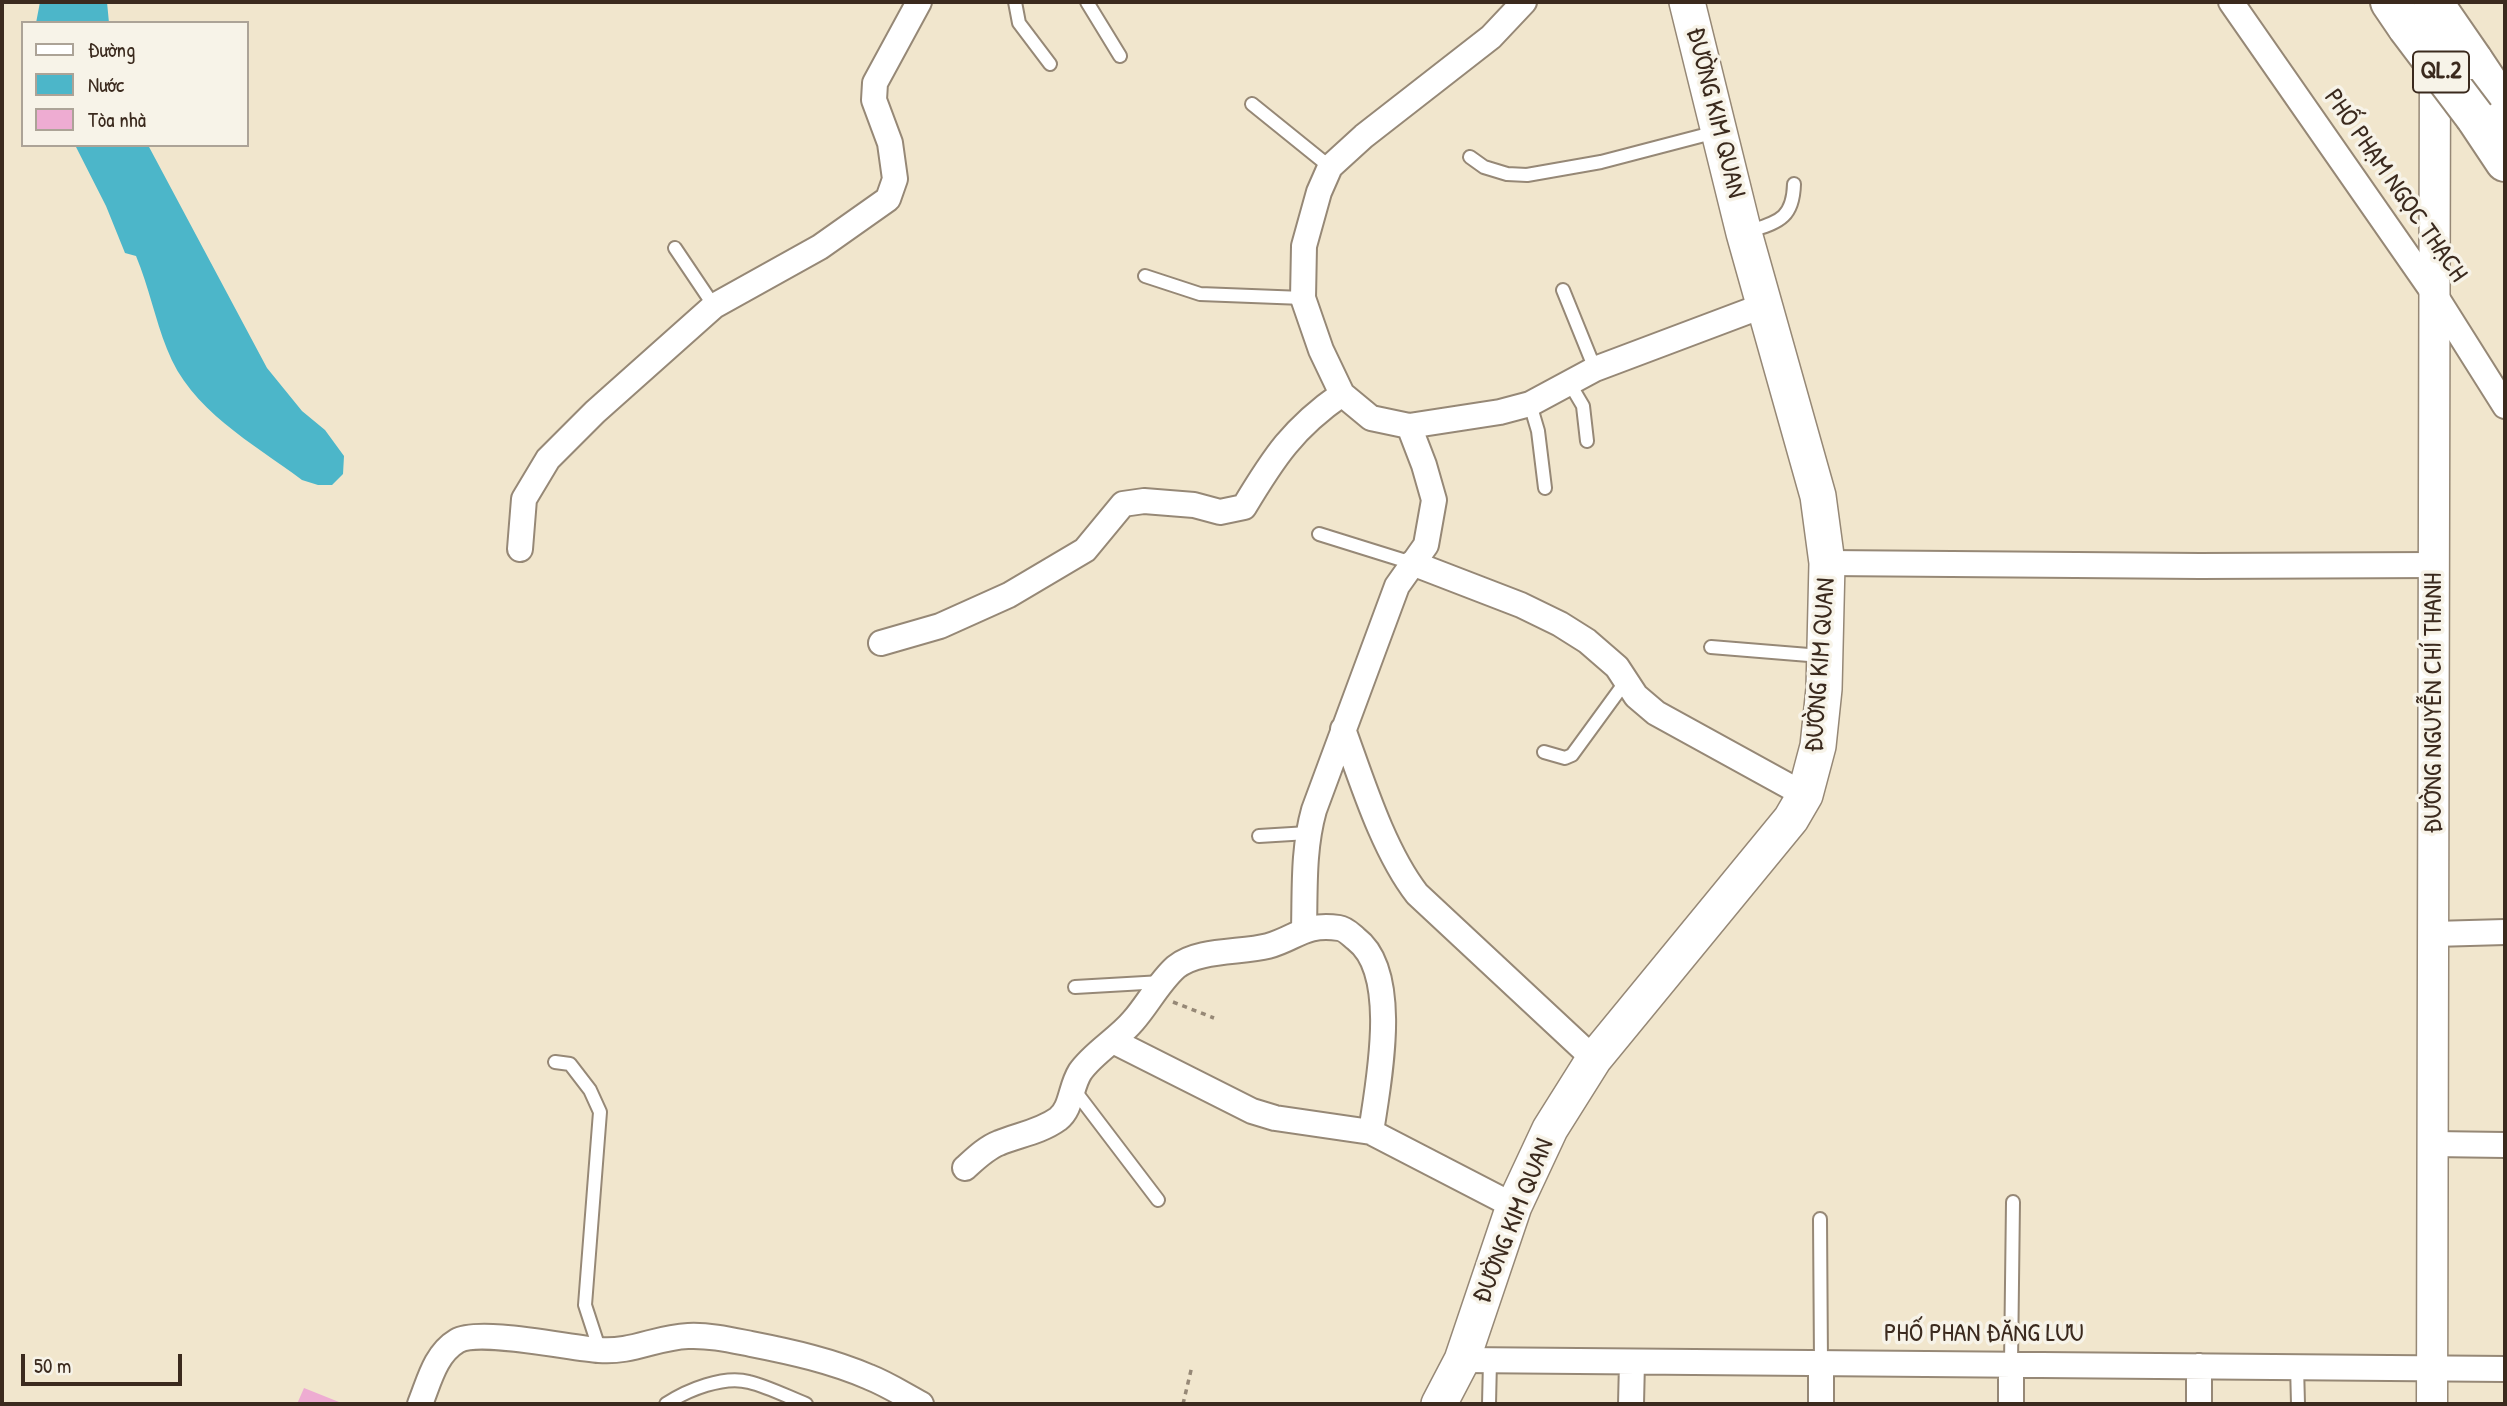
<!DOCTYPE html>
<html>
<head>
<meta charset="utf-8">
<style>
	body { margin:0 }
	#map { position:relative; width:2507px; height:1406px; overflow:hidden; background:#f1e6cd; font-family:"Patrick Hand",sans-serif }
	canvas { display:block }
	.frame { position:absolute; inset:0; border:4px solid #3b2a1e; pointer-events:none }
	.legend { position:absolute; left:21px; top:21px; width:228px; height:126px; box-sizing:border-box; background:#f7f3e8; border:2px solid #aca397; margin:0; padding:9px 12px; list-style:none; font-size:21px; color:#3b2a1e }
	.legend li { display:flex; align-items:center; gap:14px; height:35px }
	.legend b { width:35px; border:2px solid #aca397 }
	.scale { position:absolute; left:21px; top:1354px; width:161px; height:32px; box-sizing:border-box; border:4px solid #3b2a1e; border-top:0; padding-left:9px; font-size:21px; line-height:24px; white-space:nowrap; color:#3b2a1e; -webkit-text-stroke:5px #f7f3e8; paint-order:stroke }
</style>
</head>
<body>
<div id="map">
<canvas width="2507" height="1406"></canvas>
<div class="frame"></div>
<ul class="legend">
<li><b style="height:9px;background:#fff"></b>Đường</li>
<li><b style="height:19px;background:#4cb6c9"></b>Nước</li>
<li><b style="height:19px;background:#eeacd2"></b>Tòa nhà</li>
</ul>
<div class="scale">50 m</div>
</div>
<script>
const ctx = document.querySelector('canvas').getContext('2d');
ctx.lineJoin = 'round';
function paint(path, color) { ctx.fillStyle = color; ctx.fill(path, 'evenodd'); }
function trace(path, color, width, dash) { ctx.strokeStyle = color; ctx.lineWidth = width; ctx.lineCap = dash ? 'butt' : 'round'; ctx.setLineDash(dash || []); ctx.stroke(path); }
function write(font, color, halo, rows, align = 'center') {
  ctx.font = font + ' "Patrick Hand",sans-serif'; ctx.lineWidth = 7; ctx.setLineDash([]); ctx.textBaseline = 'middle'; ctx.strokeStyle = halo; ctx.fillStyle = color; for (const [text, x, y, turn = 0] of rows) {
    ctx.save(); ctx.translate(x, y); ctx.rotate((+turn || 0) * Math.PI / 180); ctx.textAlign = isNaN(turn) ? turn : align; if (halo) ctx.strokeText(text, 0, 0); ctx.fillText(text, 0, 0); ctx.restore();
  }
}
paint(new Path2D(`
	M40,2H107L109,23H36Z
	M75,145H148L267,368L302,411L325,430L344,456L343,474L332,485H318L302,480C253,443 190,410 167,349C155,319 149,287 136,256L125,253L106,206Z`), '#4cb6c9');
paint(new Path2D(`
	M304,1388L344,1404H297Z`), '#eeacd2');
const service = new Path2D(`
	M1015,2L1019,23L1050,64
	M1087,2L1120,56
	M1252,104L1330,167
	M1470,157L1484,167L1507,174L1527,175L1601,162L1716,132
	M1745,233C1776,222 1793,221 1794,184
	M675,248L714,306
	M1145,276L1200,294L1303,298
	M1563,290L1595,369
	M1570,384L1583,406L1587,441
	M1530,404L1538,431L1545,488
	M1319,534L1412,563
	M1711,647L1821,656
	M1544,752L1565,758L1572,755L1626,681
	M1259,836L1308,833
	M1075,987L1162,982
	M555,1062L570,1064L590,1090L600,1112L585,1305L600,1351
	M1072,1087L1158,1200
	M1820,1219L1821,1363
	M2011,1364L2013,1202
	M2297,1366L2298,1404
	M666,1404C687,1390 724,1375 749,1382C769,1387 788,1397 806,1404
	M1489,1404L1490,1361`);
const minor = new Path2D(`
	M1524,2L1491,37L1364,136L1330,167L1319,192L1304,246L1303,298L1321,350L1342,394L1371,418L1409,426L1500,412L1530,404L1595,369L1765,305
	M2231,2L2435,295L2505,406
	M520,549L524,499L548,459L595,412L714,306L820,247L888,199L895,179L890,143L874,100L875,83L919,2
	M1412,563L1521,605L1560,624L1587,641L1617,667L1636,696L1656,713L1805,795
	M1827,563L2200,566L2435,565
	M881,643L940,626L1009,595L1085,550L1123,504L1144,501L1194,505L1220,512L1244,507C1274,457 1293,428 1342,394
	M1343,729C1362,781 1383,850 1417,894L1594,1059
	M1304,929C1305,889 1303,849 1314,810L1397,586L1426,545L1434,500L1424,465L1409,426
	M2434,934L2505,932
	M1113,1041L1252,1111L1275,1118L1371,1132L1514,1206
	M2433,1144L2505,1145
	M965,1168C975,1159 986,1148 999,1143C1018,1135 1040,1132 1058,1119C1072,1108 1070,1088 1080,1072C1093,1053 1118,1039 1133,1021C1148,1004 1159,982 1176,967C1198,949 1241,953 1268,946C1297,938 1304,923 1339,928C1346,929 1351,935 1356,939C1401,973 1378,1084 1371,1132
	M1462,1360L2505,1369
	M2199,1366V1404
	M420,1404C429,1382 435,1354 457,1341C479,1328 570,1348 599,1350C631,1353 657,1337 688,1336C710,1335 731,1340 751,1344C792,1352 832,1361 869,1377C887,1384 904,1395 921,1404
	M1631,1404L1632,1362
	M1821,1404V1363
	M2011,1404V1364`);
const tertiary = new Path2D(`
	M2432,1404L2435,54`);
const secondary = new Path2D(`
	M1439,1404L1462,1360L1514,1206L1550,1129L1594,1059L1791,819L1805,795L1818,746L1824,689L1827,563L1818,496L1744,233L1687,2`);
const trunk = new Path2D(`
	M2390,2L2407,27
	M2473,60L2505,108
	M2475,117L2505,162`);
trace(service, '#968876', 16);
trace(minor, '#968876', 28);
trace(tertiary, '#968876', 33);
trace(secondary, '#968876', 38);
trace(trunk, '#968876', 42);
trace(new Path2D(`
	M1173,1002L1214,1018
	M1183,1404L1192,1366`), '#968876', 3.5, [5, 5]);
trace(service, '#fff', 12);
trace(minor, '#fff', 24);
trace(tertiary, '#fff', 30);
trace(secondary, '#fff', 35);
trace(trunk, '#fff', 38);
const trunkBridge = new Path2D(`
	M2433,2L2473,60
	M2407,27L2475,117`);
trace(trunkBridge, '#968876', 42, []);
trace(trunkBridge, '#fff', 38);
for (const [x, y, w] of [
	[2441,72,56]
]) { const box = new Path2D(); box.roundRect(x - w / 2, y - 20.5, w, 41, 5); ctx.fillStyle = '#f7f3e8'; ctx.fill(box); trace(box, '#3b2a1e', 2); }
write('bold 24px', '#3b2a1e', null, [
	["QL.2",2441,72]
]);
write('26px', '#3b2a1e', '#f7f3e8', [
	["ĐƯỜNG KIM QUAN",1715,113,76],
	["PHỐ PHẠM NGỌC THẠCH",2395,186,55],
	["ĐƯỜNG KIM QUAN",1821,665,-86],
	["ĐƯỜNG NGUYỄN CHÍ THANH",2434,703,-90],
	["ĐƯỜNG KIM QUAN",1514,1221,-68],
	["PHỐ PHAN ĐĂNG LƯU",1984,1334]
]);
</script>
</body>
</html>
